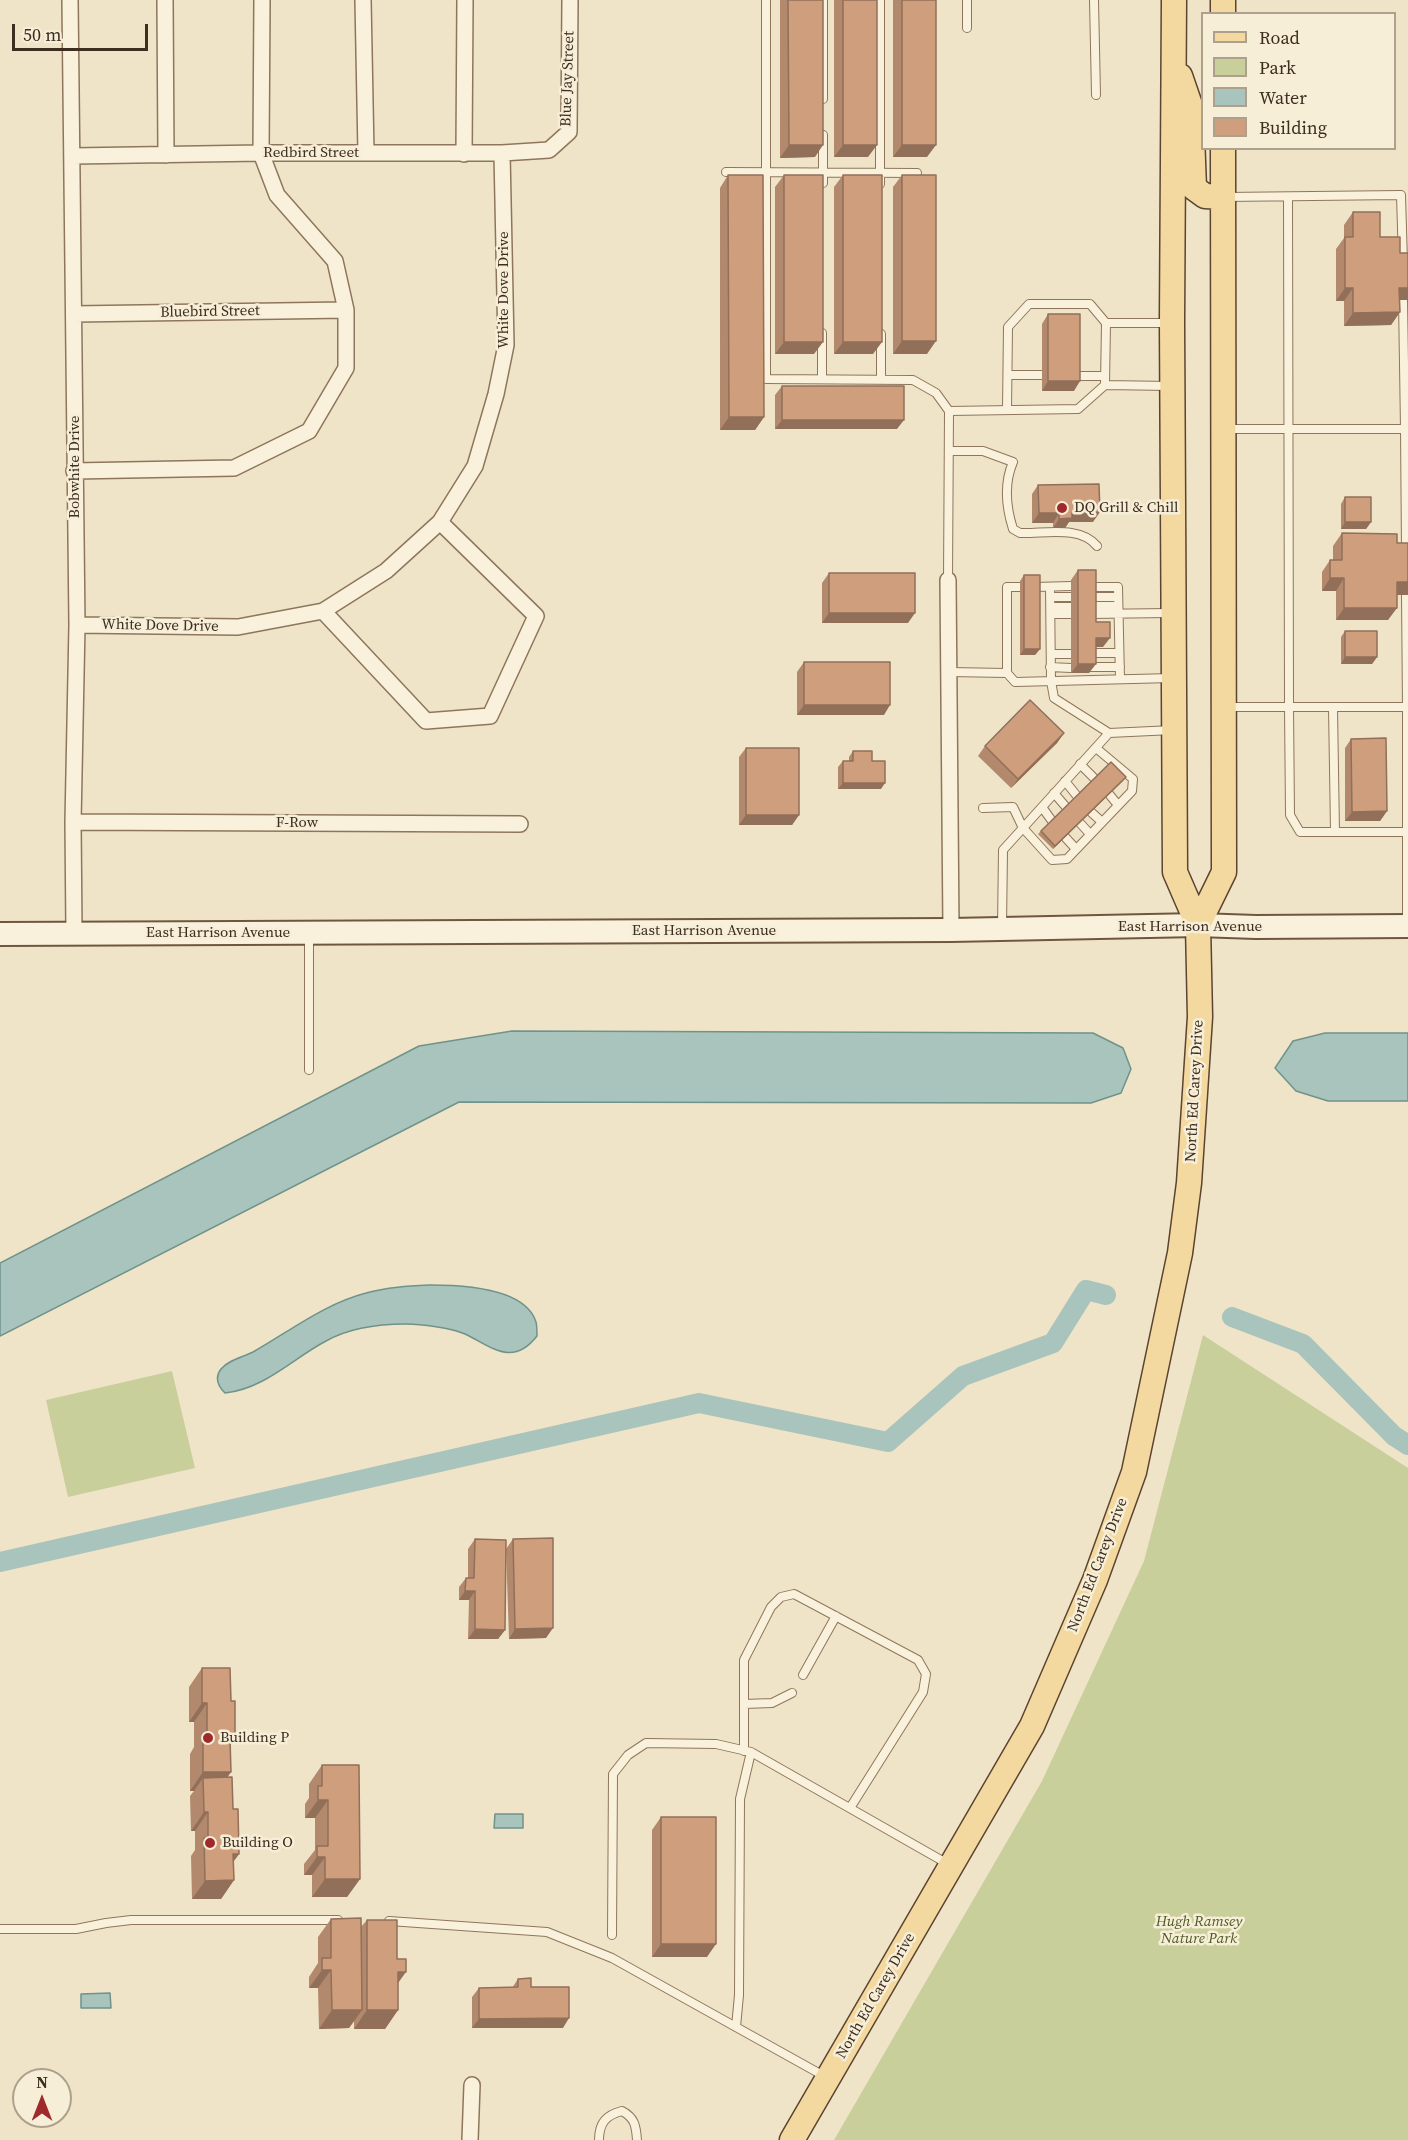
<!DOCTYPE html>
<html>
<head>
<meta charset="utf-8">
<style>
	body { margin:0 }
	#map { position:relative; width:1408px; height:2140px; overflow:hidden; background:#f0e4c8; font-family:"Source Serif 4",serif }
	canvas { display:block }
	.legend { position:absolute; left:1201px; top:12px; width:195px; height:138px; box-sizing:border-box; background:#f7eed8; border:2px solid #ada18e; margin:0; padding:8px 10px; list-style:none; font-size:18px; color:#3d2e20 }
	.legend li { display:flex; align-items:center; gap:12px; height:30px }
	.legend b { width:30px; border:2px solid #ada18e }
	.north { position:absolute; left:12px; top:2068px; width:60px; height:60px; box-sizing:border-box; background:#f7eed8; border:2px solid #ada18e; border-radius:50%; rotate:0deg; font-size:16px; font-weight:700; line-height:24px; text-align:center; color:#3d2e20 }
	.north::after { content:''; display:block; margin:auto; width:21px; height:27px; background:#9e2a2b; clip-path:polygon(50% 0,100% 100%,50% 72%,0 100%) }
	.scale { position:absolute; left:12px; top:24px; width:136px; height:27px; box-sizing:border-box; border:3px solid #3d2e20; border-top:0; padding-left:8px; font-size:18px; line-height:21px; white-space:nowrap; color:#3d2e20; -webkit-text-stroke:4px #f7eed8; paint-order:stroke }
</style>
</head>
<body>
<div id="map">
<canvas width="1408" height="2140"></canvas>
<ul class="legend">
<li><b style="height:8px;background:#f3d9a0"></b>Road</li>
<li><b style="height:16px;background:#c9cf9b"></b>Park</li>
<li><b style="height:16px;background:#a9c4bc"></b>Water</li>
<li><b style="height:16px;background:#cf9f7d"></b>Building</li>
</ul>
<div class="north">N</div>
<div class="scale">50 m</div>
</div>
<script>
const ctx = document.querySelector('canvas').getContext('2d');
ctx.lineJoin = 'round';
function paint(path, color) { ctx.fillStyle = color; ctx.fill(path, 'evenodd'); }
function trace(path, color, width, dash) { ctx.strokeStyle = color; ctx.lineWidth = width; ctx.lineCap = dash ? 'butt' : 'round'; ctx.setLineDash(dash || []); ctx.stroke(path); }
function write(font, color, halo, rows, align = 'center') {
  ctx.font = font + ' "Source Serif 4",serif'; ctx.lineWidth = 5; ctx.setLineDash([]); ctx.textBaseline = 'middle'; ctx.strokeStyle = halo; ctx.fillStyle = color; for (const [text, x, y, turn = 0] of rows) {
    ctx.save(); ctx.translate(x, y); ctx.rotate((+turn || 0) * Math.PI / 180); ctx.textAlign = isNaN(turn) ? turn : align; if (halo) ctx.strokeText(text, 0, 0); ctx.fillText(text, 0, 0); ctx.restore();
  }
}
paint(new Path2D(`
	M1203,1335L1408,1468V2140H834L1042,1781L1144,1561Z
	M172,1371L195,1468L68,1497L46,1400Z`), '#c9cf9b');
const water = new Path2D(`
	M512,1031L1093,1033L1123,1048L1131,1069L1121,1093L1091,1103L459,1102L0,1336V1263L419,1046Z
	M1325,1033H1408V1101H1328L1296,1091L1275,1068L1293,1041Z
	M430,1285C460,1285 525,1287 536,1322C537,1326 537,1332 537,1336C512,1368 491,1346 465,1334C451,1328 421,1324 406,1324C380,1324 349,1328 326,1341C292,1359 264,1389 225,1393C218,1386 214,1378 221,1369C228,1360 243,1357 253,1352C290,1331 324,1304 366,1293C387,1287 409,1286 430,1285Z
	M495,1814H523V1828H494Z
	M110,1993L111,2008H81V1994Z`);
paint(water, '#a9c4bc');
trace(water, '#6f938a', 1.5);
trace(new Path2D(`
	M1232,1317L1303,1344L1394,1436L1408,1445
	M0,1562L699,1403L888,1442L963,1376L1053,1343L1086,1290L1106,1295`), '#a9c4bc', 20);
const lane = new Path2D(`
	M766,0V379L913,380L936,393L949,411L948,580
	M880,0V184
	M967,0V28
	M1094,0L1096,95
	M823,99V0
	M726,172L917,173
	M823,183V135
	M1225,197L1401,195L1403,262
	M1168,323H1106L1105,385L1170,386
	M881,334V380
	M1008,375H1042
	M1074,376H1105
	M822,379V333
	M1007,410L1008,327L1029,304H1090L1106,323
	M949,411L1078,409L1105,385
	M1227,429H1405L1403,300
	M1405,429L1406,551
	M949,451H983L1013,462C1004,483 1006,507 1013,529L1020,533C1044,534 1080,525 1097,546
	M1035,587L1071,586
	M1050,587L1051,681L1054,698L1109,733L1173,730
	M1089,587H1118L1120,679
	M1406,595L1407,707H1289L1290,815L1300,832H1407V923
	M1051,597H1071
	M1089,597H1118
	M1089,606H1118
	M1051,607H1071
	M1051,614H1071
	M1090,614L1169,613
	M1089,653H1119
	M1051,654H1071
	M1050,667L1071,668
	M1089,667H1120
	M949,672L1007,673L1015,682L1172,678
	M1007,673V587H1020
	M1228,707H1289L1288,197
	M1333,707L1335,832
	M1407,707V832
	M1080,764L1095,779
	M1065,781L1077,796
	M1054,793L1066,807
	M1109,794L1118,805
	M1042,807L1052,821
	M983,808L1013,807L1023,828L1052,860L1067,859L1132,791L1133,779L1096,748
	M1091,812L1102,822
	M1080,823L1090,834
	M1065,837L1076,849
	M1002,927L1003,850L1109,733
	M309,935V1070
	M803,1675L836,1616
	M744,1704L772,1703L792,1693
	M744,1751V1660L771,1607L781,1597L794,1594L918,1660L926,1674L923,1692L850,1808
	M389,1921L547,1932L612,1958L824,2076
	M0,1929H76L106,1923L131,1920H338
	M612,1935L613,1774L628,1755L646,1743L716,1744L751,1752L948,1864
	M736,2027L739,1995L740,1799L751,1752
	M599,2140C599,2123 606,2115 622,2111C635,2118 636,2126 637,2140`);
const street = new Path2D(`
	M70,0L77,625L73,822L74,933
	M165,0L166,155
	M363,0L366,153
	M464,154L465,0
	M73,156L261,153H502L549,150L569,132L570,0
	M74,314L346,310
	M74,471L234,468L309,431L346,368V310L335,261L277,195L261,153L262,0
	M948,580L951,930
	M323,611L426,721L490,716L536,616L440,522
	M77,625L238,627L323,611L386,571L440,522L475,466L496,394L506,345L502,153
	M73,822L520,824
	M470,2140L472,2085`);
const secondary = new Path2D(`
	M0,934L951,930L1198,925L1256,927L1408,926`);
const primary = new Path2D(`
	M1223,0V14
	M1180,76L1191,108L1194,188L1205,196L1223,197
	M1198,925L1224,872L1223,148
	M792,2140L1032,1726L1095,1580L1134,1472L1180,1253L1189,1183L1200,1017L1198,925L1175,872L1172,322L1174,0`);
trace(lane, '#8d765c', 10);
trace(street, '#8d765c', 18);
trace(secondary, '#6f573f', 26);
trace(primary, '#5b4430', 27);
trace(lane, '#faf1dc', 8);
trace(street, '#faf1dc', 15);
trace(secondary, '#faf1dc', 22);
trace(primary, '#f3d9a0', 24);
paint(new Path2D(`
	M780,0H823L815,157L780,158Z
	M834,0H877L868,157H834Z
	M893,0H936L927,157H893Z
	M728,175L764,417L755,430H720V188Z
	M784,175L814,354H775V187Z
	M843,175L873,354H834V187Z
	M902,175L927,354H893V187Z
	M1353,212L1380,237L1399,300L1400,312L1391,325L1344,326V301H1336V249L1344,238V225Z
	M1048,314L1074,391H1042V324Z
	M782,386L897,429H775V395Z
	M1038,485L1093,522H1069L1065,528H1053V523H1032V494Z
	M1345,497L1371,522L1366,529H1341V504Z
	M1342,533L1397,543L1408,595H1397L1388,620H1336V591H1322V572L1330,560H1333V546Z
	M1078,570L1103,647H1096L1089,673H1071V580Z
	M829,573L908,623H822V583Z
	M1024,575L1040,649L1035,655H1020V581Z
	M1345,631L1377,657L1372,664H1341V637Z
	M804,662L884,715H797V672Z
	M1064,733L1057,743L1011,788L978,756L985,746Z
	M1351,739L1387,811L1380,821H1345V748Z
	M746,748L799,815L792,825H739V757Z
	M853,751L872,761L881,789H838V767L843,761H849V757Z
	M1126,777L1053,849L1038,834L1041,831Z
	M475,1539L505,1630L498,1639H468L469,1600H459V1587L466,1578H468V1549Z
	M513,1539L546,1638L509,1639L506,1549Z
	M202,1668L231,1701L235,1738L230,1745L231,1772L227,1777L239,1854L233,1862L234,1880L221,1899H192L191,1856L195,1850V1831H191L190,1796L194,1791H190V1754L194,1747V1722H189V1687Z
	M322,1765L360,1879L347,1897H312V1875H304V1864L315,1850V1818H305V1804L309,1798V1784Z
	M661,1817L707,1957H652V1830Z
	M331,1919L361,1927L367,1920L397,1959L398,2010L385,2029H354V2021L349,2028L319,2029L318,1988H309V1977L318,1963V1937Z
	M518,1979L531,1987L563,2028H472V1997L479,1988H512Z`), '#b2896c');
paint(new Path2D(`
	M789,145H823L815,157L780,158Z
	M843,145H877L868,157H834Z
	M902,145H936L927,157H893Z
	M1345,288H1353L1344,301H1336Z
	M1399,288H1408V300H1391Z
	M1400,312L1391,325L1344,326L1353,313Z
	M902,341H936L927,354H893Z
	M784,342H823L814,354H775Z
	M843,342H882L873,354H834Z
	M1048,381H1080L1074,391H1042Z
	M729,417H764L755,430H720Z
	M782,420H904L897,429H775Z
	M1100,512L1093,522H1069L1065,528H1053L1059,519L1072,513Z
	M1039,513H1059L1053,523H1032Z
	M1345,522H1371L1366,529H1341Z
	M1330,578H1344L1336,591H1322Z
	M1397,582H1408V595H1388Z
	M1344,608H1397L1388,620H1336Z
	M829,613H915L908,623H822Z
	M1096,638H1110L1103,647H1089Z
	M1024,649H1040L1035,655H1020Z
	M1345,657H1377L1372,664H1341Z
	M1078,664H1096L1089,673H1071Z
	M804,705H890L884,715H797Z
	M1064,733L1057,743L1011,788L1018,779Z
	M1126,777L1123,781L1053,849L1055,846Z
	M843,783H885L881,789H838Z
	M1387,811L1380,821H1345L1352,812Z
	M746,815H799L792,825H739Z
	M465,1591H475L469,1600H459Z
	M553,1628L546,1638L509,1639L515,1629Z
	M475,1629L505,1630L498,1639H468Z
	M202,1703H207L194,1722H189Z
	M230,1738H235L222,1757Z
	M203,1772H231L218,1791L203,1778L194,1791H190Z
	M318,1800H328L315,1818H305Z
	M204,1812H208L195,1831H191Z
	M233,1854H239L226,1872Z
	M317,1857H325L312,1875H304Z
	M325,1879H360L347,1897H312Z
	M234,1880L221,1899H192L205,1881Z
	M661,1944H716L707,1957H652Z
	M322,1970H331L318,1988H309Z
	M398,1972H406L393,1990Z
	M332,2010H362L349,2028L319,2029Z
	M367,2010H398L385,2029H354Z
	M569,2018L563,2028H472L479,2019Z`), '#916f58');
const building = new Path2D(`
	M788,0H823V145H789Z
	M843,0H877V145H843Z
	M902,0H936V145H902Z
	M728,175H763L764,417H729Z
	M784,175H823V342H784Z
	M843,175H882V342H843Z
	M902,175H936V341H902Z
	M1353,212H1380V237H1400V253H1408V288H1399L1400,312L1353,313V288H1345V237H1353Z
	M1048,314H1080V381H1048Z
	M782,386H904V420H782Z
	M1099,484L1100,512L1072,513V518L1059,519V513H1039L1038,485Z
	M1345,497H1371V522H1345Z
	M1342,533L1397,534V543H1408V582H1397V608H1344V578H1330V560H1342Z
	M1078,570H1096V622H1110V638H1096V664H1078Z
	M829,573H915V613H829Z
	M1024,575H1040V649H1024Z
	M1345,631H1377V657H1345Z
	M804,662H890V705H804Z
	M1030,700L1064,733L1018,779L985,746Z
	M1386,738L1387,811L1352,812L1351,739Z
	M746,748H799V815H746Z
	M853,751H872V761H885V783H843V761H853Z
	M1111,762L1126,777L1055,846L1041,831Z
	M553,1538V1628L515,1629L513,1539Z
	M475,1539L506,1540L505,1630L475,1629V1591H465L466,1578H474Z
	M202,1668H230L231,1701H235V1738H230L231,1772H203V1735H207V1703H202Z
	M322,1765H359L360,1879H325V1857H317V1846H328V1800H318V1786H322Z
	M232,1777L233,1809H238L239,1854H233L234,1880L205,1881L204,1838H208V1812H204L203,1778Z
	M661,1817H716V1944H661Z
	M361,1918L362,2010H332L331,1970H322V1958H331V1919Z
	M367,1920H397V1959H406V1972H398V2010H367Z
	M531,1978V1987H569V2018L479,2019V1988L518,1987V1979Z`);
paint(building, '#cf9f7d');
trace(building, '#916f58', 1.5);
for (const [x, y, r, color] of [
	[1062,508,6,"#9e2a2b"],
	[208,1738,6,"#9e2a2b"],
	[210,1843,6,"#9e2a2b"]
]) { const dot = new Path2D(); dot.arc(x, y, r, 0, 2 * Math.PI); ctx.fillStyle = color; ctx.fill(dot); trace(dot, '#f7eed8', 2); }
write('15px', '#3d2e20', '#f7eed8', [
	["Blue Jay Street",568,79,-88],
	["Redbird Street",311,153],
	["White Dove Drive",504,290,-90],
	["Bluebird Street",210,312,-1],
	["Bobwhite Drive",75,467,-90],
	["White Dove Drive",160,626,1],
	["F-Row",297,823],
	["East Harrison Avenue",1190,927],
	["East Harrison Avenue",704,931],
	["East Harrison Avenue",218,933],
	["North Ed Carey Drive",1195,1091,-87],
	["North Ed Carey Drive",1098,1565,-69],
	["North Ed Carey Drive",876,1996,-60]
]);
write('15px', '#3d2e20', '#f7eed8', [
	["DQ Grill & Chill",1074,508],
	["Building P",220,1738],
	["Building O",222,1843]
], 'left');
write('italic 15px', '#4d5a26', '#f7eed8', [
	["Hugh Ramsey",1199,1922],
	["Nature Park",1199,1939]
]);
</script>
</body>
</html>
